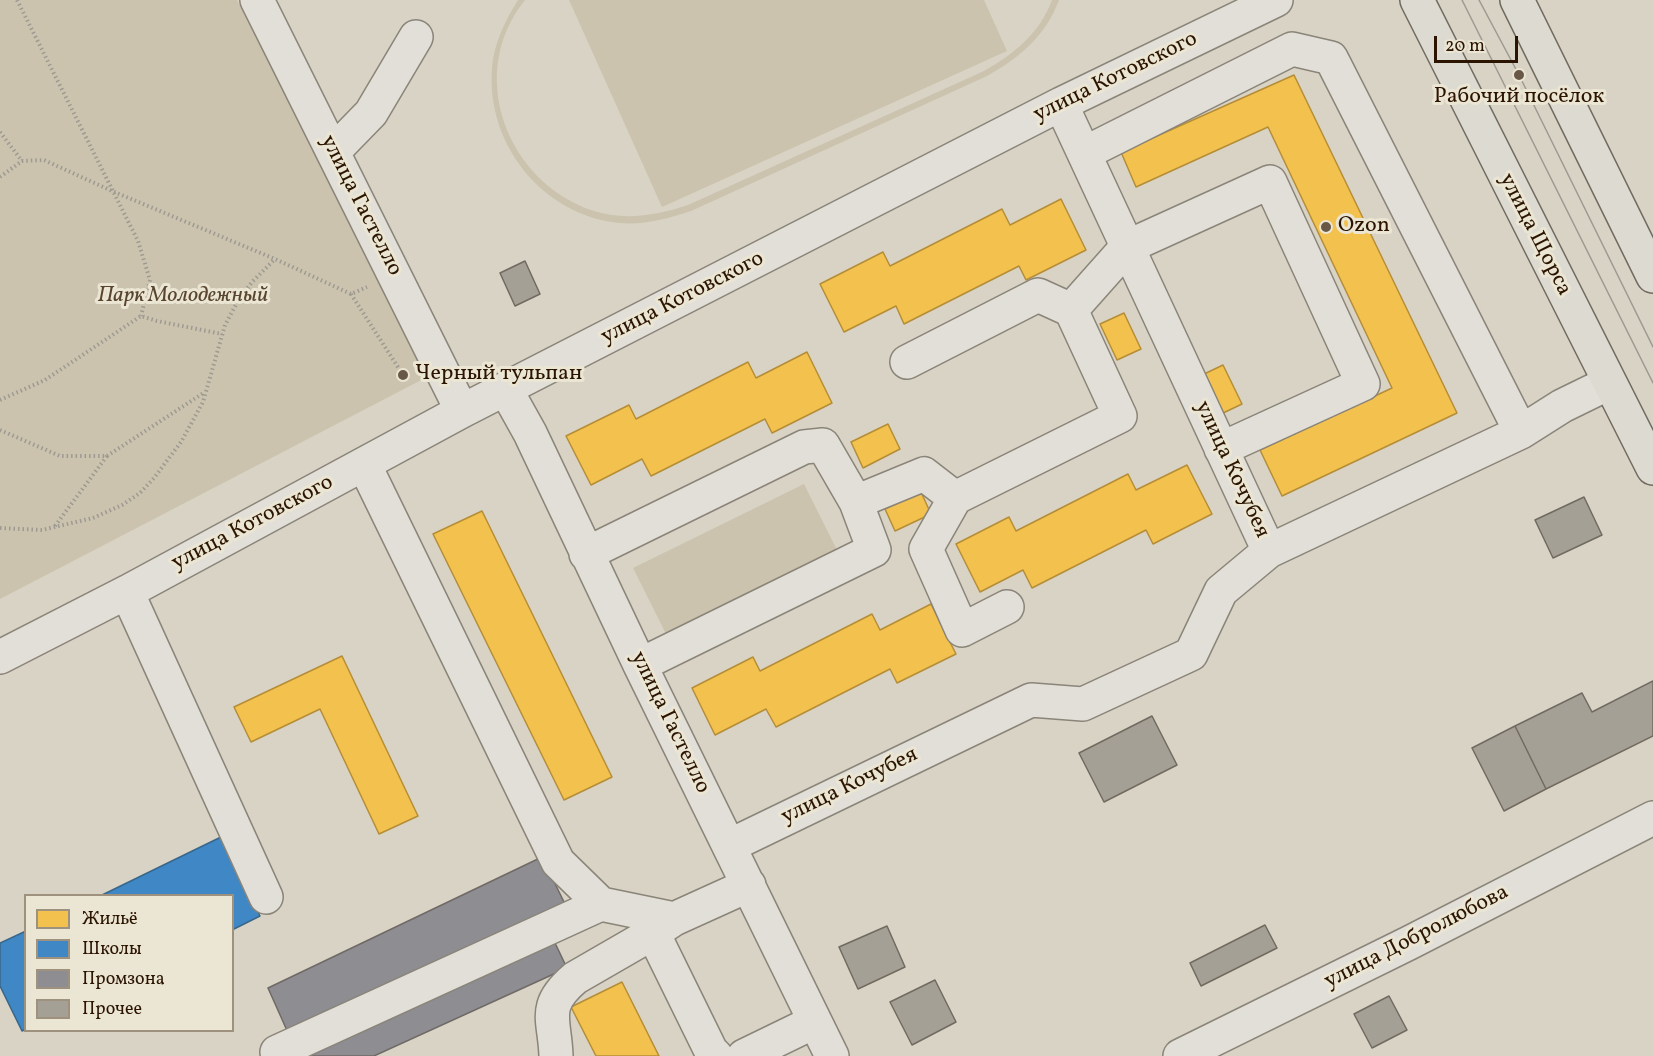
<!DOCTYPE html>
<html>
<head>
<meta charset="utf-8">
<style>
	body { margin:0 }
	#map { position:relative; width:1653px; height:1056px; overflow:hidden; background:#d8d3c4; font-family:Vollkorn,serif }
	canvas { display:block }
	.legend { position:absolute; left:24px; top:894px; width:210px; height:138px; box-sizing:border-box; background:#ebe5d3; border:2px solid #9e927f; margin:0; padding:8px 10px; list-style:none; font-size:18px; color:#2b1500 }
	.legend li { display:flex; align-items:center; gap:12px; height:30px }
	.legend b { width:30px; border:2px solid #9e927f }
	.scale { position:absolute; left:1434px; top:36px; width:84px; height:27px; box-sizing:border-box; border:3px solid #2b1500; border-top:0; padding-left:8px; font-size:18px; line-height:21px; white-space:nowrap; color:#2b1500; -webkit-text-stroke:4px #ebe5d3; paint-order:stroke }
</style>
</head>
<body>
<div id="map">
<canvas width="1653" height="1056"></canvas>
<ul class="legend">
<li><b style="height:16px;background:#f2c14e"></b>Жильё</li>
<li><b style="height:16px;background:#3f88c5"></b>Школы</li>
<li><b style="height:16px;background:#8d8d92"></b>Промзона</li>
<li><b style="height:16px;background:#a5a095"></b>Прочее</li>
</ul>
<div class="scale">20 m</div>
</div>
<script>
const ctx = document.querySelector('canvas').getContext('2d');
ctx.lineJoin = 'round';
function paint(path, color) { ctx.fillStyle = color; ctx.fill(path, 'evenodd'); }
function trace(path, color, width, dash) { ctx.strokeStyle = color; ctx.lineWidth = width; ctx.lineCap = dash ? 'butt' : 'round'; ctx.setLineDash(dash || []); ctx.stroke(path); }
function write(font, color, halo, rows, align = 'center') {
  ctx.font = font + ' Vollkorn,serif'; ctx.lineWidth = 6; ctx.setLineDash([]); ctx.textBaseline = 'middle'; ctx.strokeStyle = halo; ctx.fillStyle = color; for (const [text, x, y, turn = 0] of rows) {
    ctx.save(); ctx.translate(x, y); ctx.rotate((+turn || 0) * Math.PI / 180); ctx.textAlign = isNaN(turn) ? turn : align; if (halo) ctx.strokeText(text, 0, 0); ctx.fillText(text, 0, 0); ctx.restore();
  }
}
paint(new Path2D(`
	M0,0H237L429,376L0,599Z
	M518,0H525C465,74 507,183 594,211C626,221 658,215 688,205L984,71C1014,54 1040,33 1052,0H1059C1046,36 1019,58 987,76L691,211C667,219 644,225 619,223C542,215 486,144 492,68C494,43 505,21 518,0Z
	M569,0H984L1007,51L662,207Z
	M804,484L840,556L669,640L633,568Z`), '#cbc3ae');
const homes = new Path2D(`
	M1294,75L1457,413L1282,496L1260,450L1392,388L1268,127L1136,187L1121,152Z
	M1061,199L1086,250L1026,280L1019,266L904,324L896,306L844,332L820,284L883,252L890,266L1002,209L1010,225Z
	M1124,313L1141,349L1117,360L1100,324Z
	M807,352L832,403L772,433L765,419L651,476L642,459L591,485L566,436L629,405L636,419L748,362L756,378Z
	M1223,365L1242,404L1219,415L1200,376Z
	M888,424L900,449L863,468L851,442Z
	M1187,465L1212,514L1153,544L1146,530L1032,588L1023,570L980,592L956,544L1009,517L1016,531L1128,474L1136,490Z
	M921,492L931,514L895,531L885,509Z
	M482,511L612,777L564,800L433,534Z
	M931,604L956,654L897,683L890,669L776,727L766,709L715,735L692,688L753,657L760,671L872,614L880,630Z
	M342,656L418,816L379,834L320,709L251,742L234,707Z
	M622,982L659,1056H596L571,1007Z`);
paint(homes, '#f2c14e');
trace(homes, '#b68d37', 1.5);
const schools = new Path2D(`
	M221,837L260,916L232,930V896H100Z
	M26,931V1029L22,1031L0,986V943Z`);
paint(schools, '#3f88c5');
trace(schools, '#39668a', 1.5);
const industry = new Path2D(`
	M542,857L565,904L289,1035L268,988Z
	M555,943L567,968L374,1056H306Z`);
paint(industry, '#8d8d92');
trace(industry, '#706966', 1.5);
const building = new Path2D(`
	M525,261L540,294L515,306L500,273Z
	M1584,497L1602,535L1553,558L1535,520Z
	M1653,681V736L1546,789L1515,726L1582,693L1592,712Z
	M1152,716L1177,765L1104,802L1079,753Z
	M1515,726L1546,789L1504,811L1472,748Z
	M1265,925L1277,948L1201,986L1190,963Z
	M887,926L905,967L858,989L839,947Z
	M935,980L956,1022L912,1045L890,1002Z
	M1389,996L1407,1030L1372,1048L1354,1014Z`);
paint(building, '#a5a095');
trace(building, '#716a60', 1.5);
const minor = new Path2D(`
	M257,0L462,411
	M1061,104L1269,551
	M333,152L371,113L416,37
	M1085,153L1292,49L1331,58L1521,432
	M907,362L1038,295L1071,310
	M506,390L530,433L640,665L832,1056
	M364,464L558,862L601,904L674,919L749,885
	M955,498L926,549L962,630L1007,607
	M856,502L924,474L955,498L1120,416L1071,310L1127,247L1270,182L1363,384L1221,449
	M586,554L804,447L823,445L856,502L874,550L640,665
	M127,592L266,897
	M0,657L127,592L462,411L1061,104L1276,0
	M729,846L1031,700L1083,704L1191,654L1221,591L1269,551L1521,432L1562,406L1609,383
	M653,933L711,1051L716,1056
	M277,1052L601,904
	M556,1056C555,1019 541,1007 575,978L653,933L674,919
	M744,1056L814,1022
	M1180,1056L1409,943L1653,818`);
const major = new Path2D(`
	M1417,0L1653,468
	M1517,0L1653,276`);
trace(minor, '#8a8479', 36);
trace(major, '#716a60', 36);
trace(new Path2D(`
	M17,0L138,241L150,280L141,316
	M0,132L22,161
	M0,177L22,161L44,160L112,191L275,259L351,294L367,287
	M351,294L403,375
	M0,400L45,380L141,316L157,321L222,334
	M0,430L60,456H107L55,526
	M107,456L205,392
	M0,528L42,530L93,518L122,505L140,493L154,478L181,442L203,402L225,325L239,299L252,282L275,259`), '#9e9a92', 4, [1.5, 3]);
trace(minor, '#e1dfd8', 33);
trace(major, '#dddad1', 33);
trace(new Path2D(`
	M1462,0L1653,383
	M1479,0L1519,75L1653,347`), '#9e9a92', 1.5);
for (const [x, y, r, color] of [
	[1519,75,6,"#685845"],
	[1326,227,6,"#685845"],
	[403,375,6,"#685845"]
]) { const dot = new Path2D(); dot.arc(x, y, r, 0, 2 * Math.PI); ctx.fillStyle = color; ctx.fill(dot); trace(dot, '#ebe5d3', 2); }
write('22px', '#2b1500', '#ebe5d3', [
	["улица Котовского",1116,78,-26],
	["улица Гастелло",360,206,63],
	["улица Щорса",1534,235,63],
	["улица Котовского",683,299,-27],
	["улица Кочубея",1231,470,65],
	["улица Котовского",253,524,-28],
	["улица Гастелло",669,723,64],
	["улица Кочубея",850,787,-26],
	["улица Добролюбова",1417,938,-27]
]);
write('22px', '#2b1500', '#ebe5d3', [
	["Рабочий посёлок",1519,98,"center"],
	["Ozon",1338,227],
	["Черный тульпан",415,375]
], 'left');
write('italic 22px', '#58452f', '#ebe5d3', [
	["Парк Молодежный",183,297]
]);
</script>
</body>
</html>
